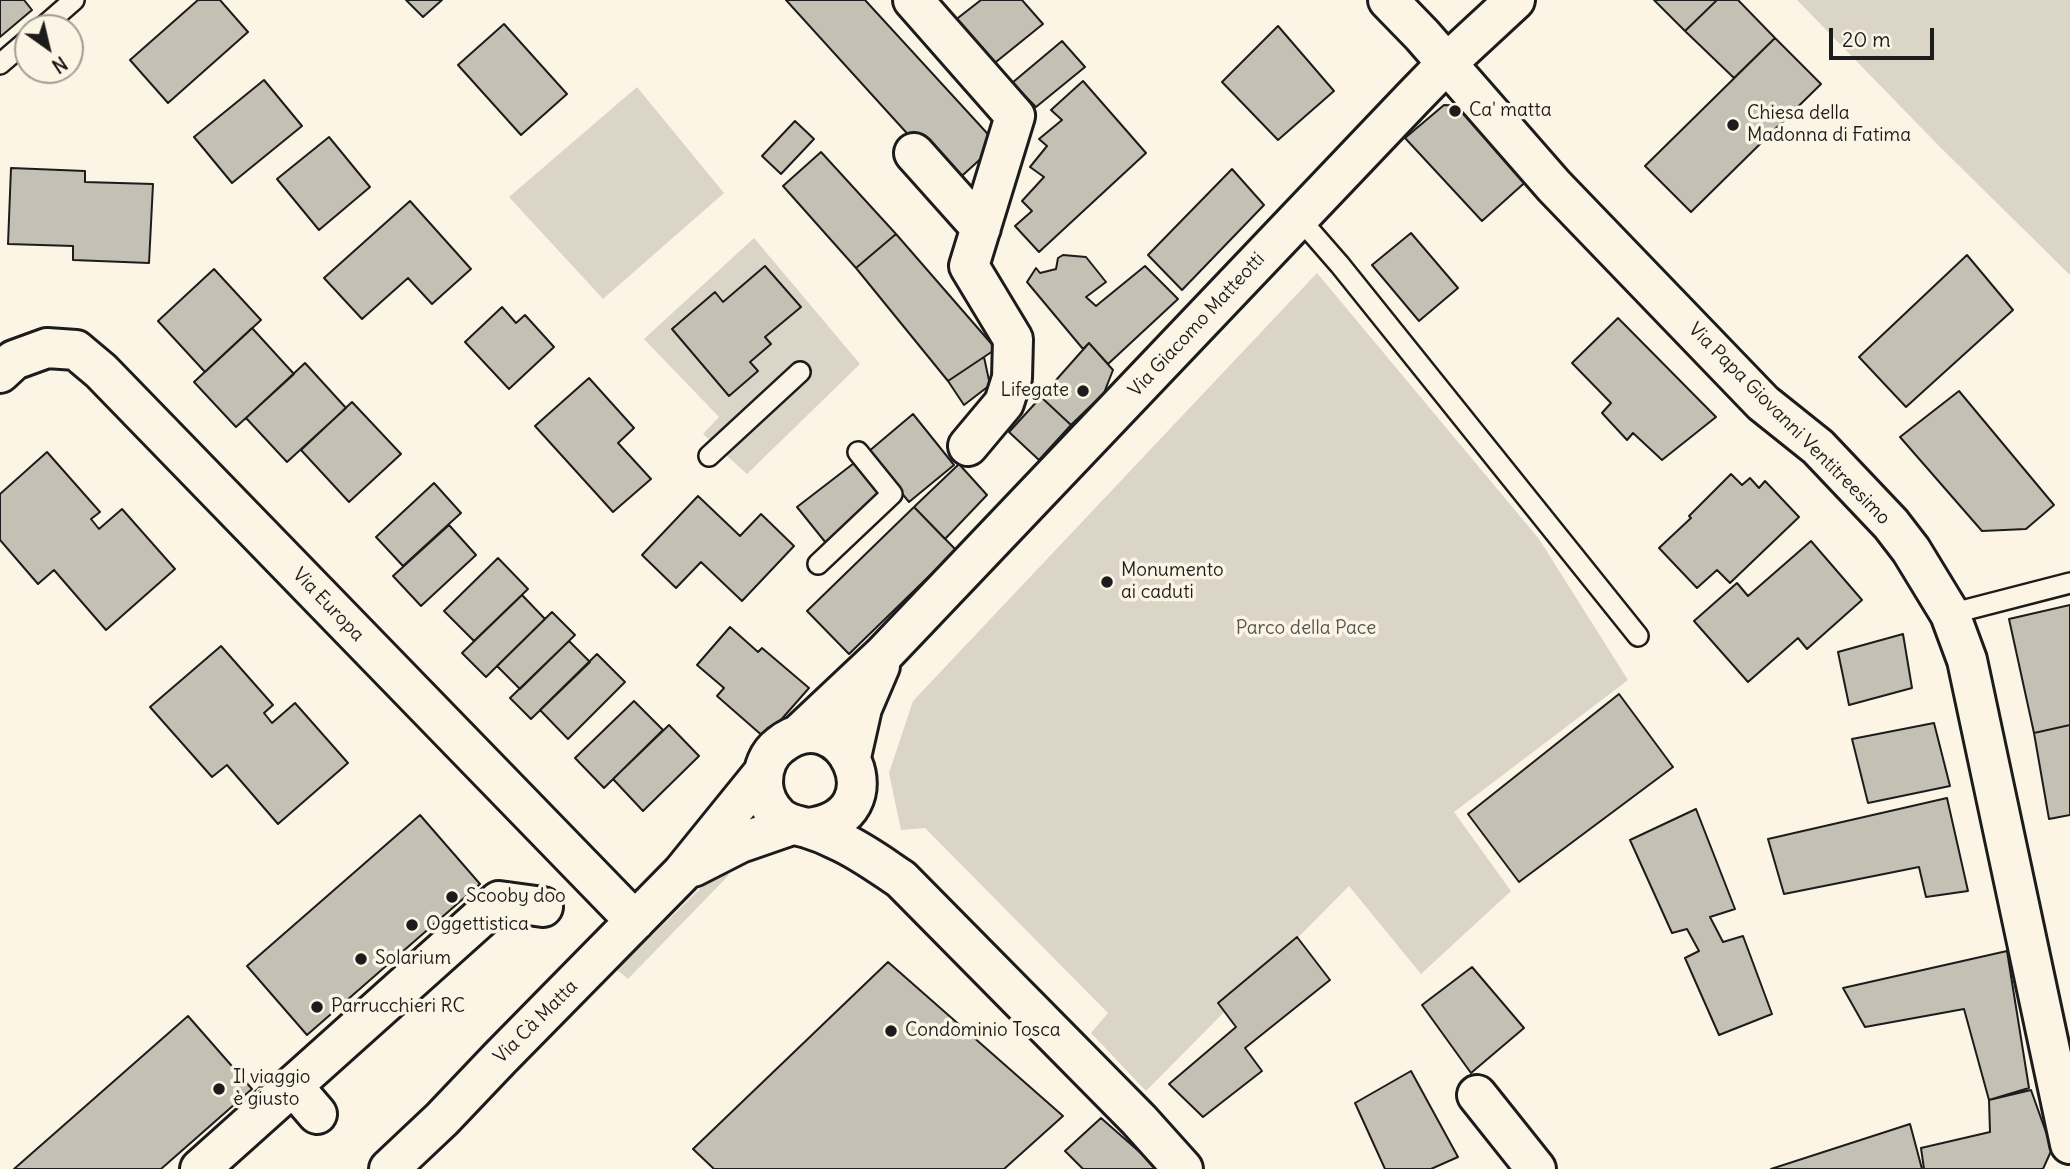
<!DOCTYPE html>
<html>
<head>
<meta charset="utf-8">
<style>
	body { margin:0 }
	#map { position:relative; width:2070px; height:1169px; overflow:hidden; background:#fcf5e5; font-family:Delius,sans-serif }
	canvas { display:block }
	.north { position:absolute; left:14px; top:14px; width:70px; height:70px; box-sizing:border-box; background:#fcf5e5; border:2px solid #a29e95; border-radius:50%; rotate:146deg; font-size:19px; font-weight:700; line-height:28px; text-align:center; color:#1c1c1c }
	.north::after { content:''; display:block; margin:auto; width:24px; height:32px; background:#1c1c1c; clip-path:polygon(50% 0,100% 100%,50% 72%,0 100%) }
	.scale { position:absolute; left:1829px; top:28px; width:105px; height:32px; box-sizing:border-box; border:4px solid #1c1c1c; border-top:0; padding-left:9px; font-size:21px; line-height:24px; white-space:nowrap; color:#1c1c1c; -webkit-text-stroke:5px #fcf5e5; paint-order:stroke }
</style>
</head>
<body>
<div id="map">
<canvas width="2070" height="1169"></canvas>
<div class="north">N</div>
<div class="scale">20 m</div>
</div>
<script>
const ctx = document.querySelector('canvas').getContext('2d');
ctx.lineJoin = 'round';
function paint(path, color) { ctx.fillStyle = color; ctx.fill(path, 'evenodd'); }
function trace(path, color, width, dash) { ctx.strokeStyle = color; ctx.lineWidth = width; ctx.lineCap = dash ? 'butt' : 'round'; ctx.setLineDash(dash || []); ctx.stroke(path); }
function write(font, color, halo, rows, align = 'center') {
  ctx.font = font + ' Delius,sans-serif'; ctx.lineWidth = 7; ctx.setLineDash([]); ctx.textBaseline = 'middle'; ctx.strokeStyle = halo; ctx.fillStyle = color; for (const [text, x, y, turn = 0] of rows) {
    ctx.save(); ctx.translate(x, y); ctx.rotate((+turn || 0) * Math.PI / 180); ctx.textAlign = isNaN(turn) ? turn : align; if (halo) ctx.strokeText(text, 0, 0); ctx.fillText(text, 0, 0); ctx.restore();
  }
}
paint(new Path2D(`
	M1797,0H2070V275L1939,146Z
	M637,87L724,193L603,299L509,197Z
	M754,238L860,364L747,474L703,434L719,417L644,339Z
	M1317,273L1539,539L1628,680L1454,812L1511,891L1421,974L1349,886L1146,1091L1091,1033L1108,1013L925,828L901,830L889,773L913,701Z
	M721,868L729,875L628,979L617,970Z`), '#dbd5c8');
const building = new Path2D(`
	M0,0H24L32,10L0,37Z
	M198,0H220L248,32L168,103L130,60Z
	M406,0H442L423,17Z
	M786,0H865L997,144L953,184Z
	M981,0H1022L1043,24L991,66L954,21Z
	M1654,0H1717L1685,31Z
	M1717,0H1738L1775,38L1734,78L1685,31Z
	M504,24L567,94L521,135L458,65Z
	M1278,26L1334,91L1278,140L1222,82Z
	M1775,38L1821,84L1691,212L1645,166Z
	M1062,41L1085,67L1036,107L1012,83Z
	M264,80L302,126L232,183L194,137Z
	M1083,81L1146,153L1039,252L1015,226L1032,211L1022,201L1044,177L1030,167L1047,146L1039,139L1062,120L1051,110Z
	M1444,105L1465,106L1531,177L1482,221L1405,138Z
	M795,121L814,139L781,174L762,156Z
	M329,137L370,187L319,230L277,179Z
	M821,152L896,234L856,268L783,186Z
	M11,168L85,171V182L153,184L149,263L73,260V246L8,244Z
	M1232,169L1264,205L1182,290L1148,255Z
	M410,201L471,269L432,304L408,278L362,319L324,278Z
	M1411,233L1458,288L1419,321L1372,265Z
	M896,234L996,349L948,381L856,268Z
	M1063,255L1086,257L1106,282L1086,297L1096,306L1145,266L1178,299L1108,364L1089,343L1083,349L1027,282L1036,268L1040,273L1056,269L1058,258Z
	M1967,255L2013,310L1906,407L1859,357Z
	M765,266L801,307L765,337L771,344L750,362L758,371L729,396L672,329L715,292L723,302Z
	M214,269L261,320L205,372L158,321Z
	M502,307L516,323L525,315L554,347L509,389L465,342Z
	M1618,318L1716,417L1662,460L1633,433L1627,440L1602,413L1611,403L1572,363Z
	M252,328L294,374L236,427L194,382Z
	M1089,343L1113,370L1104,393L1071,425L1041,397Z
	M984,357L990,385L964,405L948,381Z
	M305,363L346,408L287,462L246,418Z
	M589,378L634,428L618,443L651,479L613,512L535,426Z
	M1959,391L2054,505L2026,529L1982,531L1900,437Z
	M1041,397L1071,425L1039,460L1009,432Z
	M352,402L401,454L349,502L301,450Z
	M913,414L954,465L909,502L868,452Z
	M47,452L100,512L91,519L99,529L122,509L175,569L106,630L54,570L38,584L0,540V494Z
	M858,460L883,491L826,543L797,507Z
	M959,464L987,495L945,539L914,507Z
	M1731,474L1742,485L1750,478L1759,488L1765,481L1799,517L1730,583L1717,570L1697,588L1659,548L1691,518L1689,516Z
	M434,483L461,513L403,566L376,537Z
	M698,496L740,536L761,514L794,546L742,601L701,562L676,588L642,555Z
	M914,507L956,550L849,654L807,611Z
	M449,525L476,555L421,606L393,576Z
	M1811,541L1862,600L1807,649L1798,638L1748,682L1694,621L1737,583L1748,596Z
	M498,558L528,589L474,641L444,611Z
	M522,595L545,619L486,677L462,653Z
	M2070,605V725L2034,733L2009,619Z
	M552,612L575,635L520,689L497,666Z
	M730,627L758,652L762,648L809,688L765,738L717,696L724,688L697,665Z
	M1903,634L1912,688L1849,705L1838,652Z
	M569,641L590,662L531,719L510,698Z
	M221,646L273,705L264,713L272,723L295,703L348,763L278,824L227,765L212,777L150,707Z
	M597,654L625,682L568,739L540,710Z
	M1619,694L1673,767L1519,882L1468,814Z
	M634,701L663,730L604,788L575,758Z
	M1934,723L1950,786L1868,803L1852,739Z
	M669,725L699,756L643,811L613,779Z
	M2070,725V815L2049,819L2034,733Z
	M1947,798L1968,891L1926,897L1919,867L1784,894L1768,839Z
	M1696,809L1735,909L1710,917L1723,942L1743,936L1772,1014L1719,1035L1685,958L1699,951L1687,929L1672,933L1630,840Z
	M420,815L480,884L307,1035L247,966Z
	M1297,937L1330,980L1245,1048L1262,1071L1203,1117L1169,1084L1236,1027L1218,1003Z
	M2007,951L2029,1088L1989,1100L1964,1009L1865,1027L1843,988Z
	M888,962L1063,1116L1004,1169H714L693,1149Z
	M1472,967L1524,1028L1471,1073L1422,1005Z
	M188,1016L252,1089L161,1169H14Z
	M1411,1071L1458,1157L1431,1169H1385L1355,1103Z
	M2031,1090L2052,1149L2043,1169H1924L1921,1148L1990,1132L1989,1100Z
	M1101,1118L1159,1169H1083L1065,1151Z
	M1910,1124L1922,1169H1771Z`);
paint(building, '#c4c0b3');
trace(building, '#1c1c1c', 2);
const lane = new Path2D(`
	M42,28L74,0
	M0,64L28,40
	M1299,218L1340,265L1638,636
	M709,456L800,372
	M818,564L892,494L858,452
	M1950,614L2070,583`);
const street = new Path2D(`
	M913,0L1015,116L969,266L1013,339L1012,378L1004,403L968,446
	M1388,0L1422,35L1554,186L1763,403L1818,447L1891,524L1911,550L1950,614L1967,660L2070,1144
	M914,153L981,228
	M0,373L14,360L47,348L76,350L101,371L635,921
	M798,735L884,654L1413,98L1447,63L1515,0
	M851,757L862,708L880,666
	M808,828C902,816 842,695 780,745C768,754 763,768 763,782C763,794 769,807 778,816C786,824 796,825 807,828C817,831 827,835 837,840C860,850 880,865 901,879L1139,1120L1183,1169
	M693,867L740,843L792,825
	M293,1086L317,1114
	M1477,1095L1536,1169
	M200,1169L499,901L543,907
	M389,1169L442,1119L500,1058L682,873L763,773`);
trace(lane, '#1c1c1c', 24);
trace(street, '#1c1c1c', 44);
trace(lane, '#fcf5e5', 19);
trace(street, '#fcf5e5', 38);
for (const [x, y, r, color] of [
	[1455,111,7,"#1c1c1c"],
	[1733,125,7,"#1c1c1c"],
	[1083,391,7,"#1c1c1c"],
	[1107,582,7,"#1c1c1c"],
	[452,897,7,"#1c1c1c"],
	[412,925,7,"#1c1c1c"],
	[361,959,7,"#1c1c1c"],
	[317,1007,7,"#1c1c1c"],
	[891,1031,7,"#1c1c1c"],
	[219,1089,7,"#1c1c1c"]
]) { const dot = new Path2D(); dot.arc(x, y, r, 0, 2 * Math.PI); ctx.fillStyle = color; ctx.fill(dot); trace(dot, '#fcf5e5', 2.5); }
write('19px', '#1c1c1c', '#fcf5e5', [
	["Ca' matta",1469,111],
	["Chiesa della",1747,114],
	["Madonna di Fatima",1747,136],
	["Lifegate",1069,391,"right"],
	["Monumento",1121,571],
	["ai caduti",1121,593],
	["Scooby doo",466,897],
	["Oggettistica",426,925],
	["Solarium",375,959],
	["Parrucchieri RC",331,1007],
	["Condominio Tosca",905,1031],
	["Il viaggio",233,1078],
	["è giusto",233,1100]
], 'left');
write('19px', '#1c1c1c', '#fcf5e5', [
	["Via Giacomo Matteotti",1197,325,-47],
	["Via Papa Giovanni Ventitreesimo",1789,424,45],
	["Via Europa",328,605,46],
	["Via Cà Matta",536,1022,-45]
]);
write('19px', '#555450', '#fcf5e5', [
	["Parco della Pace",1306,629]
]);
</script>
</body>
</html>
